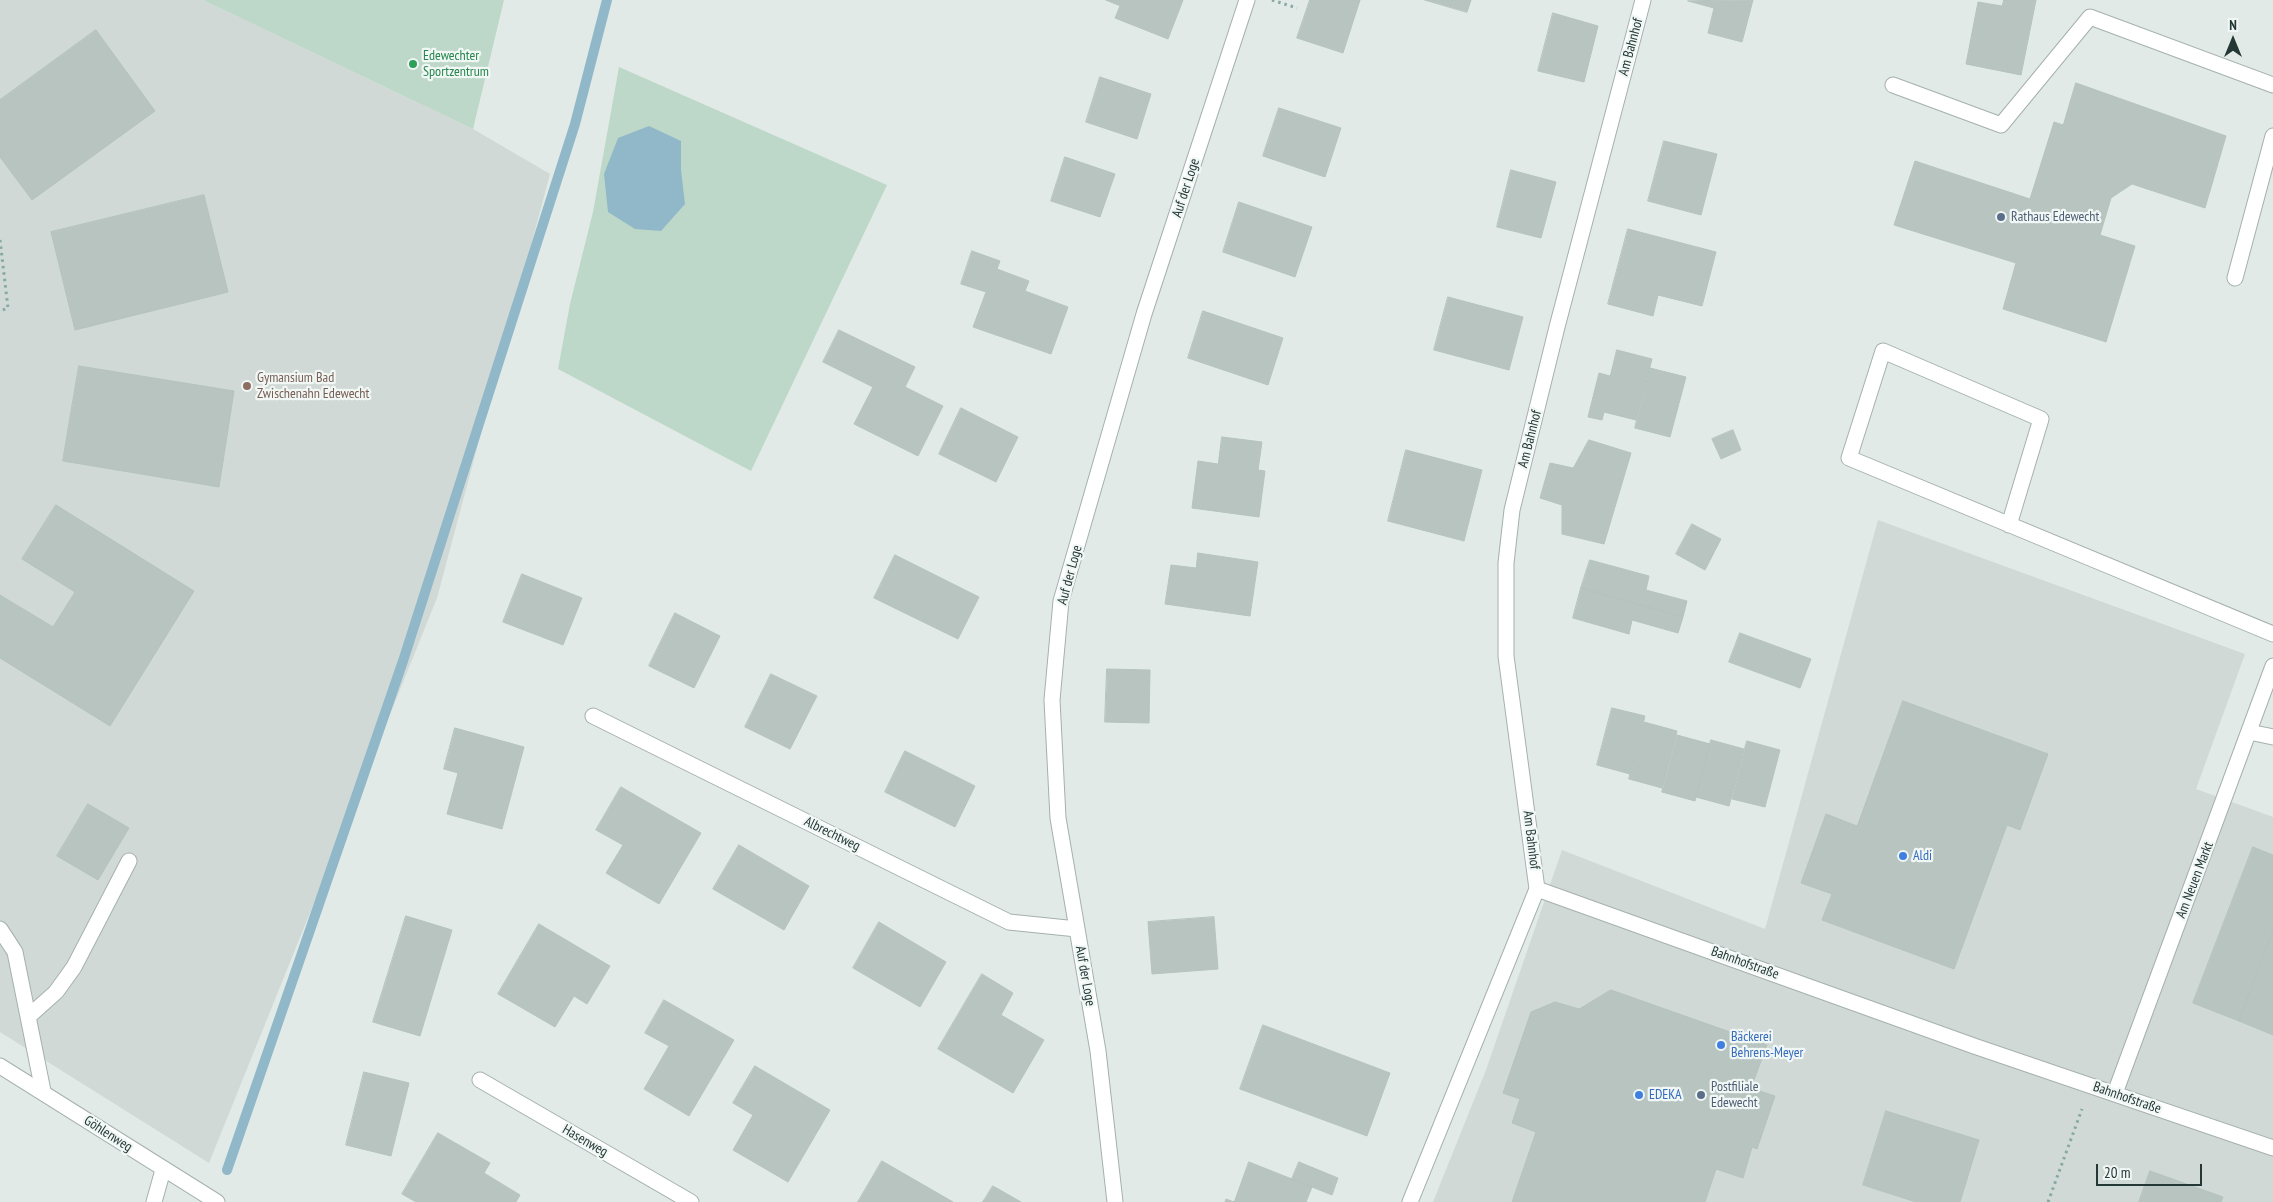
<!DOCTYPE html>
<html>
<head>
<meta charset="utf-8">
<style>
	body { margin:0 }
	#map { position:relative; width:2273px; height:1202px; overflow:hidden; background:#e1eae7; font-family:"PT Sans Narrow",sans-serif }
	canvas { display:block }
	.north { position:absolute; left:2208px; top:15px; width:50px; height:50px; -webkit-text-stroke:4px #f1f7f5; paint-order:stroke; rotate:0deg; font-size:14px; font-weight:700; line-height:20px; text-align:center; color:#243836 }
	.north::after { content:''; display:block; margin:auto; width:18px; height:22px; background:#243836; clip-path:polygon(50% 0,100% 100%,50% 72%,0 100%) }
	.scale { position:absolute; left:2096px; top:1164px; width:106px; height:22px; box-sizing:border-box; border:2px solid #243836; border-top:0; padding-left:6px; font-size:15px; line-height:18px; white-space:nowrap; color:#243836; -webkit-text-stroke:4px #f1f7f5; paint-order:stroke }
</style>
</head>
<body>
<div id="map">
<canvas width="2273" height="1202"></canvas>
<div class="north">N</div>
<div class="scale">20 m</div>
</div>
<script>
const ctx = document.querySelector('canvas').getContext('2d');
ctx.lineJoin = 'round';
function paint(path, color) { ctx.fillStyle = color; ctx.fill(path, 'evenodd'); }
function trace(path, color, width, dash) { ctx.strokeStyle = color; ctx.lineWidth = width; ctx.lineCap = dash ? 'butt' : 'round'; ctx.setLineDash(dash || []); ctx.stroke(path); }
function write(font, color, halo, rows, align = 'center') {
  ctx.font = font + ' "PT Sans Narrow",sans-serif'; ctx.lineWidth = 4.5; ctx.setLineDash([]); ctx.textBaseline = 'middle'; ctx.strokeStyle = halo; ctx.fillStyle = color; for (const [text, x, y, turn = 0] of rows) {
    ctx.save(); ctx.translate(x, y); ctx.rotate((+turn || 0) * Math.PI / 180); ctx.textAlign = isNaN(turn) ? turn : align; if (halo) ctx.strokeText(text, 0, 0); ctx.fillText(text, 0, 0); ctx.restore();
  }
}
paint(new Path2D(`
	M0,0H203L473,129L550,174L437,598L209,1163L0,1032Z
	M1878,520L2245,654L2196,789L2273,817V1202H1433L1486,1070L1562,850L1765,929Z`), '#d0d9d6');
paint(new Path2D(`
	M203,0H504L473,129Z
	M619,67L887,185L751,471L558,369L570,304L593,212Z`), '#bdd8c8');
paint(new Path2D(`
	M649,126L681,141V170L685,204L661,231L635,229L608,212L604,174L618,138Z`), '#90b8c8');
trace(new Path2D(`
	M227,1170L403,661L575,124L607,0`), '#90b8c8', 10);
const building = new Path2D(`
	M1106,0H1183L1168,39L1115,18L1120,6Z
	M1310,0H1360L1343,53L1297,38Z
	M1425,0H1471L1467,12Z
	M1753,0L1742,42L1708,33L1714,8L1688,1Z
	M2004,0H2036L2021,75L1966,64L1978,2L2002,6Z
	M1553,13L1598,26L1584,82L1538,71Z
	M96,30L155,111L32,200L0,157V100Z
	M1100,77L1151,94L1137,139L1086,122Z
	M2076,83L2226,136L2205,208L2132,184L2111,198L2100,235L2135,246L2106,342L2003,309L2016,263L1894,225L1915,161L2030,199L2054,122L2063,125Z
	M1279,108L1341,128L1325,177L1263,156Z
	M1664,141L1717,154L1701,215L1648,201Z
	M1065,157L1115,174L1100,217L1051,201Z
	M1511,170L1556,182L1541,238L1497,227Z
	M204,195L228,292L75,330L51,232Z
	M1239,202L1312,227L1295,277L1223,252Z
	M1628,229L1716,252L1702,306L1658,295L1653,316L1608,304Z
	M972,251L1000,261L997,269L1029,281L1025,291L1068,307L1051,354L973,327L986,292L961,284Z
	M1448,297L1523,317L1509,370L1434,350Z
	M1203,311L1283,338L1268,385L1188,358Z
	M839,330L915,367L905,387L943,406L918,456L854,424L873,387L823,362Z
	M1617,350L1652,359L1636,420L1604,412L1602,420L1588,417L1599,373L1610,376Z
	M79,366L234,391L219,487L63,461Z
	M1650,368L1686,377L1670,437L1635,428Z
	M961,408L1018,437L996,482L939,454Z
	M1733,430L1741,450L1721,459L1712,439Z
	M1222,437L1262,442L1258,470L1265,471L1259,517L1192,508L1198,461L1218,464Z
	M1589,440L1631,453L1604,544L1562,534V505L1540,498L1550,463L1573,468Z
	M1406,450L1482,470L1464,541L1388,521Z
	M56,505L194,591L110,726L0,658V595L53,627L75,592L22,559Z
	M1692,524L1721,539L1705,570L1676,554Z
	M1198,553L1258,562L1250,616L1165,604L1171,565L1196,568Z
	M895,555L979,597L958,639L874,598Z
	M1590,560L1649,576L1646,590L1687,601L1683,617L1581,588Z
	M522,574L582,598L563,645L503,622Z
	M1581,588L1683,617L1678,633L1632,620L1629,634L1573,618Z
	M675,613L720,636L694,688L649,666Z
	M1740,633L1811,659L1800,688L1729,662Z
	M1107,669L1150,670L1149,723L1105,722Z
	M771,674L817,696L790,749L745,727Z
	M1903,701L2048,754L2020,830L2007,825L1954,969L1822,920L1832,894L1801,883L1826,814L1857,826Z
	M1612,708L1645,716L1630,774L1597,765Z
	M1644,722L1677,731L1662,788L1629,779Z
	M455,728L524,747L502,829L447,814L458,773L444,769Z
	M1677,735L1710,744L1695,801L1662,792Z
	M1711,740L1744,749L1729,806L1696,797Z
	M1747,741L1780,750L1765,807L1732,799Z
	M905,751L975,786L955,827L885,792Z
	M621,787L701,833L659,904L606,873L623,845L596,830Z
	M88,804L129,828L98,880L57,856Z
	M739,845L809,886L784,930L713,889Z
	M2253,847L2273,855V930L2239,1021L2193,1003Z
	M406,916L452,930L420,1036L373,1022Z
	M1214,917L1218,969L1152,974L1148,922Z
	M879,922L946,962L920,1007L853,968Z
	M539,924L610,966L587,1004L574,996L555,1027L498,994Z
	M2273,930V1035L2239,1021Z
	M982,974L1013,993L1001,1015L1044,1040L1013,1093L938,1049Z
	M1611,990L1767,1045L1751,1088L1775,1096L1757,1149L1752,1147L1743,1178L1716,1169L1705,1202H1512L1536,1132L1512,1123L1520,1099L1503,1093L1531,1012L1555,1002L1579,1009Z
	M664,1000L734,1040L689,1116L644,1089L669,1046L645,1033Z
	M1263,1025L1390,1073L1367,1136L1240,1089Z
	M755,1066L830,1110L788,1182L733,1150L753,1115L733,1103Z
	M364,1072L409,1083L391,1156L346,1145Z
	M1886,1111L1979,1140L1960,1202H1916L1863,1185Z
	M438,1133L490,1163L484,1173L520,1195L516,1202H416L402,1194Z
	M882,1161L953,1202H858Z
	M1249,1162L1312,1187L1306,1202H1225L1226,1199L1234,1202Z
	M1299,1162L1338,1178L1332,1195L1292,1179Z
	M2150,1171L2223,1197L2221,1202H2139Z
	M993,1186L1021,1202H983Z`);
paint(building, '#b7c4c0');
trace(building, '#b5c3bf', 1);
const service = new Path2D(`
	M1893,85L2001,125L2090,17L2273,85
	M2235,278L2273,136
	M2009,525L2041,419L1883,351L1849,458L2273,634
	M2249,732L2273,737
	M0,929L15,952L43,1091
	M28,1017L56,992L74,967L129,861`);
const minor = new Path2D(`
	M593,716L1009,922L1077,929
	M1537,889L1974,1046L2273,1148
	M0,1066L217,1202
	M480,1080L691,1202
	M2115,1093L2273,666
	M154,1202L163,1170
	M1115,1202L1098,1051L1058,818L1052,700L1061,601L1144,314L1247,0
	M1410,1202L1537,889L1506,656V563L1512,510L1557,327L1643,0`);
trace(service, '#a5b1ae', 17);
trace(minor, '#a5b1ae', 17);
trace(new Path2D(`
	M1272,0L1297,8
	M0,240L8,308L0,311
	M2048,1202L2082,1109`), '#86a9a3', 3, [2.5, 4]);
trace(service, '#fff', 15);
trace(minor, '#fff', 15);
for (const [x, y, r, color] of [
	[413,64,5,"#2e9e5b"],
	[2001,217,5,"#5c6f8a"],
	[247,386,5,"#8d6e63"],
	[1903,856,5,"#3f7fe0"],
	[1721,1045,5,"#3f7fe0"],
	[1639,1095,5,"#3f7fe0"],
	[1701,1095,5,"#5c6f8a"]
]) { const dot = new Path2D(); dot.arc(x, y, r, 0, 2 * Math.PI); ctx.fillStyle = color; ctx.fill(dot); trace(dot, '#f1f7f5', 2); }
write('14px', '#243836', '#f1f7f5', [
	["Am Bahnhof",1631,47,-75],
	["Auf der Loge",1186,188,-72],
	["Am Bahnhof",1530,439,-76],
	["Auf der Loge",1070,575,-75],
	["Albrechtweg",832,834,26],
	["Am Bahnhof",1531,840,83],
	["Am Neuen Markt",2195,880,-69],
	["Bahnhofstraße",1745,963,20],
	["Auf der Loge",1085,976,80],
	["Bahnhofstraße",2127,1098,19],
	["Göhlenweg",108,1134,33],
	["Hasenweg",585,1141,30]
]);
write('14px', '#27864d', '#f1f7f5', [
	["Edewechter",423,56],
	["Sportzentrum",423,72]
], 'left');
write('14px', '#4e5e75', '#f1f7f5', [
	["Rathaus Edewecht",2011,217],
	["Postfiliale",1711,1087],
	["Edewecht",1711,1103]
], 'left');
write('14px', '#785e54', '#f1f7f5', [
	["Gymansium Bad",257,378],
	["Zwischenahn Edewecht",257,394]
], 'left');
write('14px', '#366cbe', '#f1f7f5', [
	["Aldi",1913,856],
	["Bäckerei",1731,1037],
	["Behrens-Meyer",1731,1053],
	["EDEKA",1649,1095]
], 'left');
</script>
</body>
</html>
